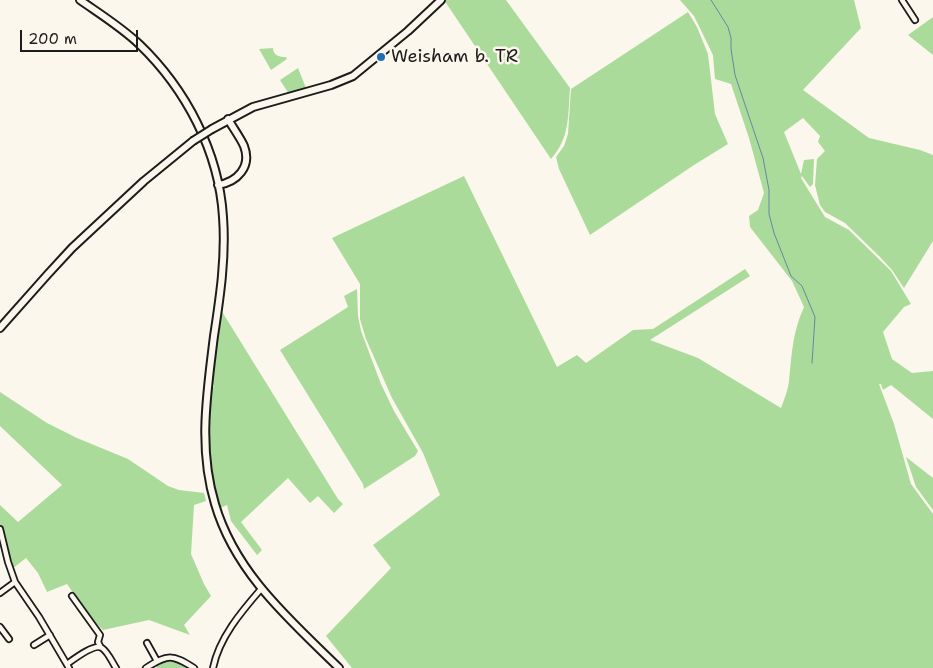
<!DOCTYPE html>
<html>
<head>
<meta charset="utf-8">
<style>
	body { margin:0 }
	#map { position:relative; width:933px; height:668px; overflow:hidden; background:#fbf7ec; font-family:"Shantell Sans",sans-serif }
	canvas { display:block }
	.scale { position:absolute; left:20px; top:30px; width:118px; height:22px; box-sizing:border-box; border:2px solid #1c1c1c; border-top:0; padding-left:6px; font-size:15px; line-height:18px; white-space:nowrap; color:#1c1c1c; -webkit-text-stroke:4px #fbf7ec; paint-order:stroke }
</style>
</head>
<body>
<div id="map">
<canvas width="933" height="668"></canvas>
<div class="scale">200 m</div>
</div>
<script>
const ctx = document.querySelector('canvas').getContext('2d');
ctx.lineJoin = 'round';
function paint(path, color) { ctx.fillStyle = color; ctx.fill(path, 'evenodd'); }
function trace(path, color, width, dash) { ctx.strokeStyle = color; ctx.lineWidth = width; ctx.lineCap = dash ? 'butt' : 'round'; ctx.setLineDash(dash || []); ctx.stroke(path); }
function write(font, color, halo, rows, align = 'center') {
  ctx.font = font + ' "Shantell Sans",sans-serif'; ctx.lineWidth = 5; ctx.setLineDash([]); ctx.textBaseline = 'middle'; ctx.strokeStyle = halo; ctx.fillStyle = color; for (const [text, x, y, turn = 0] of rows) {
    ctx.save(); ctx.translate(x, y); ctx.rotate((+turn || 0) * Math.PI / 180); ctx.textAlign = isNaN(turn) ? turn : align; if (halo) ctx.strokeText(text, 0, 0); ctx.fillText(text, 0, 0); ctx.restore();
  }
}
paint(new Path2D(`
	M444,0H506L570,88C568,115 570,138 551,159Z
	M680,0H854L861,28L803,90L869,138L920,150L933,155V241L904,288L892,270L880,257L845,223L825,212L820,205L815,185L817,159L825,151L818,142L820,136L803,118L784,132L801,174L804,160L814,159L813,184L810,187L802,176L801,178L825,217L849,230L891,271L911,304L904,307L883,332L892,359L912,373L933,371V419L891,385L883,390L881,384H879L894,424L911,484L933,514V668H352L326,636L391,568L373,545L440,495L423,453L392,398L366,339L360,319V284L332,238L464,176L557,367L577,355L586,363L633,330L653,329L745,269L750,276L650,340L698,358L781,408C784,400 788,390 789,381C792,354 792,334 804,307L792,281L750,227L749,216L758,210L764,193L749,138L731,84L715,79L713,55L694,16Z
	M688,12L697,27L708,54L715,114L728,144L694,165L590,235L559,169L556,157L564,146L568,134L571,89Z
	M933,17V55L908,35Z
	M273,48C273,56 280,57 286,57L287,59L271,70L259,49Z
	M298,68L306,88L305,90L289,94L280,80Z
	M357,289L358,316L361,331L381,384L394,411L418,451L415,456L364,489L363,484L280,350L348,307L344,296Z
	M221,310L338,499L343,504L334,513L318,496L310,503L288,478L241,522L262,550L257,555L231,521L227,505L220,508C210,479 202,416 211,387H214L212,380Z
	M0,392L47,423L77,438L128,459L168,486L179,490L204,493L206,501L194,505L191,554L204,584L211,596L184,625L190,635L149,620L103,630L90,617L67,584L47,592L38,573L26,558L12,569L0,524V505L18,522L62,485L0,426Z
	M906,457L933,478V510L916,487Z
	M166,659L178,663L186,668H157L156,665Z`), '#abdb9b');
trace(new Path2D(`
	M711,0L728,27L731,38V49L735,75L763,158L769,190V214L774,233L791,276L802,286L815,317L812,363`), '#6787a0', 1);
const street = new Path2D(`
	M902,0L915,20
	M0,529L8,562L15,582L39,617L69,668
	M0,593L15,582
	M72,596L100,635L98,642L100,646
	M0,627L9,639
	M147,643L157,661
	M34,645L50,635
	M67,664C74,659 95,643 102,648C108,652 112,662 116,668
	M146,668C168,654 172,654 194,668
	M213,668C219,638 241,612 261,589`);
const secondary = new Path2D(`
	M80,0C100,14 121,27 139,44C186,89 219,152 223,217C226,257 220,297 214,336C207,393 198,448 215,504C235,573 290,620 339,668
	M212,129L253,107L331,85L353,76L408,31L441,0
	M218,185C237,182 252,167 244,146C240,137 233,128 228,119
	M0,328L48,274L72,248L144,181L193,141`);
trace(street, '#1c1c1c', 8);
trace(secondary, '#1c1c1c', 10);
trace(street, '#fbf7ec', 4.5);
trace(secondary, '#fbf7ec', 6);
const secondaryBridge = new Path2D(`
	M193,141L212,129`);
trace(secondaryBridge, '#1c1c1c', 10, []);
trace(secondaryBridge, '#fbf7ec', 6);
for (const [x, y, r, color] of [
	[381,57,5,"#1f6fb2"]
]) { const dot = new Path2D(); dot.arc(x, y, r, 0, 2 * Math.PI); ctx.fillStyle = color; ctx.fill(dot); trace(dot, '#fbf7ec', 2); }
write('18px', '#1c1c1c', '#fbf7ec', [
	["Weisham b. TR",391,57]
], 'left');
</script>
</body>
</html>
